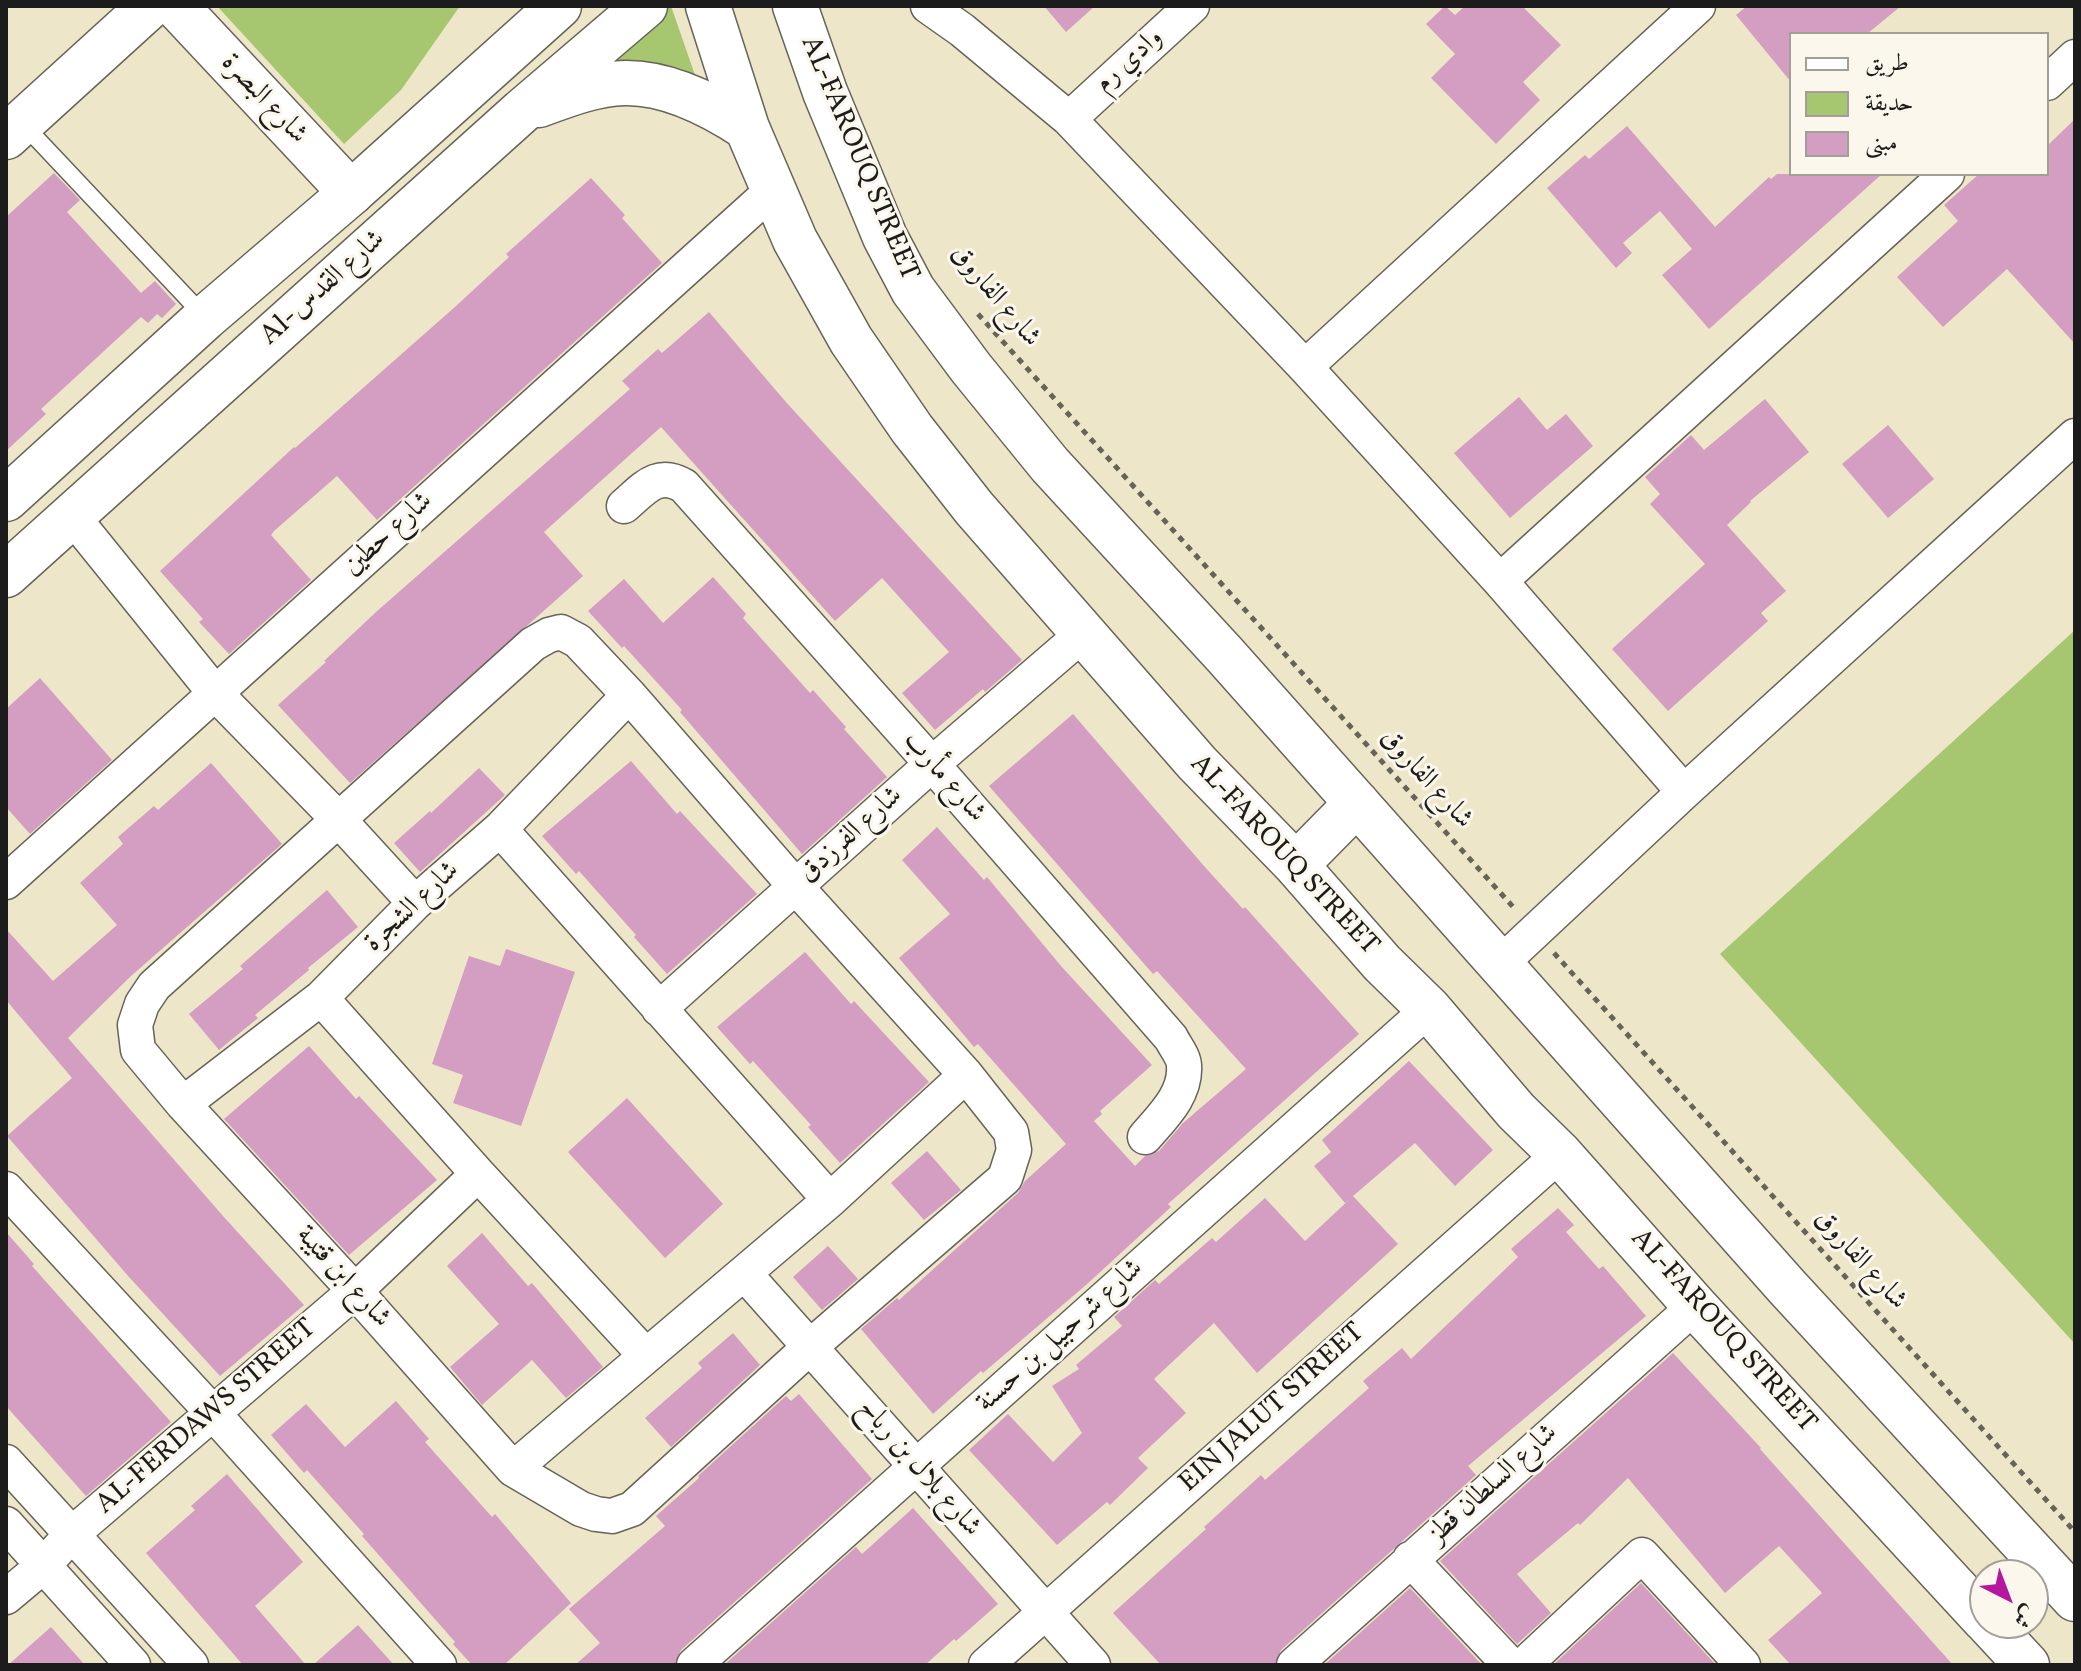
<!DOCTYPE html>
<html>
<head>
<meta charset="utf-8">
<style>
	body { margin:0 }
	#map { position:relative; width:2081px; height:1671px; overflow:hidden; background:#eee6c8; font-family:Vollkorn,Amiri,serif }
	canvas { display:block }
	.frame { position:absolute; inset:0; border:8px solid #1c1c1c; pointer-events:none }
	.legend { position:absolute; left:1789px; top:32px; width:260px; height:144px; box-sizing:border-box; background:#fbf7ec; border:2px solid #a29f99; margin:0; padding:10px 14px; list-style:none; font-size:24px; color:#1c1c1c }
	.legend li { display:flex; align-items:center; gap:16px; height:40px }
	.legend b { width:40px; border:2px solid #a29f99 }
	.north { position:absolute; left:1969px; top:1559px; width:80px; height:80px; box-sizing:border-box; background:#fbf7ec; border:2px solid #a29f99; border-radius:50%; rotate:138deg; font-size:22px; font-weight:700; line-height:32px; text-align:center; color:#1c1c1c }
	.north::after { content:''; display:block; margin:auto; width:28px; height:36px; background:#b5179e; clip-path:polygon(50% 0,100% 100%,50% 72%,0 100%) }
</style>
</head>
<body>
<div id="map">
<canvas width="2081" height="1671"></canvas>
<div class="frame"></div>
<ul class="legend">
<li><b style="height:10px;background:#fff"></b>طريق</li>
<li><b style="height:22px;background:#a6c66f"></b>حديقة</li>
<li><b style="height:22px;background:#d49dc2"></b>مبنى</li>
</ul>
<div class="north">ش</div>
</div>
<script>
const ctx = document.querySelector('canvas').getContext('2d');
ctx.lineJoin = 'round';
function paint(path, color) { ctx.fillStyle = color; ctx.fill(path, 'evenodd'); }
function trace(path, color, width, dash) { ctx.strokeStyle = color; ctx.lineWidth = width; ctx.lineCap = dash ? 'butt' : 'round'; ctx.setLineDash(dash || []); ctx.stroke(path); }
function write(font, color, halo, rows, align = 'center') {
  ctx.font = font + ' Vollkorn,Amiri,serif'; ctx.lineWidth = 6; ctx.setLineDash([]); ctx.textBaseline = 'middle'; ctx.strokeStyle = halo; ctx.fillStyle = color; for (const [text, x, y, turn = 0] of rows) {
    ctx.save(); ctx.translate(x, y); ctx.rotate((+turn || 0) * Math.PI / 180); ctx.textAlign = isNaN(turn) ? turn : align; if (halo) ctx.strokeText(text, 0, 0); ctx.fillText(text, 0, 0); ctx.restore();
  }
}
paint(new Path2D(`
	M217,6H460L401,90L344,144Z
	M664,6H671L696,78L595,69Z
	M2075,630V1344L1720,954Z`), '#a6c66f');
paint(new Path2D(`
	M1044,6H1095L1066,32Z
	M1445,6L1455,15L1465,6H1522L1561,45L1523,82L1540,100L1496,144L1431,78L1455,54L1426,24Z
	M1747,6H1901L1867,34H1791V82L1736,15Z
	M2075,119V344L2007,269L1943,327L1897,277L1958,221L1944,205L1979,174H2047V146Z
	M1627,126L1715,227L1769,177L1771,179L1777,174H1882L1709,329L1662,275L1692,249L1660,211L1623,243L1632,253L1616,268L1547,188L1585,155L1589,159Z
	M54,173L80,200L67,212L141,293L155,281L176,304L162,318L157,314L148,323L141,317L41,409L46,414L6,451V217Z
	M591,178L625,215L622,218L662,263L377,520L337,476L274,531L271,535L311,580L229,654L199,622L203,619L160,571L294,447L295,448L456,306L509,257L506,254Z
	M709,312L785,401L1022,660L985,692L983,689L935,730L902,693L949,652L882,578L835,621L661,427L544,532L583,576L350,783L278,705L326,662L324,661L376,612L630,389L622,381L658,349L662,353Z
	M1519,397L1547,430L1566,414L1593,446L1510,518L1454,453Z
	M1765,399L1809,452L1750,501L1751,502L1727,525L1786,591L1761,613L1768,621L1668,711L1612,649L1705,564L1650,504L1660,494L1645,477L1691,435L1704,450Z
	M1888,425L1934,479L1888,518L1842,464Z
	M713,577L746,614L743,618L810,693L813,690L846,727L844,729L887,777L802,854L680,712L682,710L624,646L622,648L588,611L624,579L663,623Z
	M40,678L112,760L30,834L6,807V709Z
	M1073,714L1204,866L1243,909L1245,907L1359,1034L1168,1204L1171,1207L1086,1285L983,1373L981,1371L933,1414L861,1329L897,1298L899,1300L1018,1193L1025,1181L1066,1144L978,1044L974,1047L899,958L950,914L902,860L937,827L984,880L987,877L1061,966L1152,1065L1100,1111L1102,1114L1094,1121L1135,1166L1145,1156L1159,1151L1183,1123L1246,1069L1157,971L1153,974L989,786Z
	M631,761L677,814L680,811L757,894L667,974L634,937L636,935L579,871L576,874L542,836Z
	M211,763L282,844L131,976L68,1038L223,1216L304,1305L220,1376L129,1277L7,1136L72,1078L6,1000V929L53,981L117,925L80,883L123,844L118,837L154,806L158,810Z
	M479,768L505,795L420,872L394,843L430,811L431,813Z
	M327,890L358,927L308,968L309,970L255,1015L258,1018L219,1050L189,1014L243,969L240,966Z
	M506,949L575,972L521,1126L453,1103L463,1075L432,1064L469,956L500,966Z
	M805,952L851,1004L854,1001L929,1082L840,1163L808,1127L811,1125L753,1061L750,1064L717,1027Z
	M309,1046L356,1099L359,1096L437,1180L349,1255L224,1119Z
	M1409,1061L1493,1150L1455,1186L1415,1143L1353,1196L1398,1244L1257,1373L1214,1323L1154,1379L1186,1413L1138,1458L1148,1468L1110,1505L1107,1502L1057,1545L969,1450L1008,1414L1053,1462L1082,1433L1052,1386L1079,1369L1076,1365L1122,1326L1114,1317L1155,1280L1159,1284L1212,1238L1216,1242L1265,1198L1305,1241L1351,1198L1345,1203L1314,1166L1331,1152L1322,1140Z
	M627,1098L723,1204L665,1258L568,1152Z
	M927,1151L961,1190L924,1220L891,1183Z
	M1558,1208L1574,1225L1566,1232L1599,1269L1603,1266L1646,1316L1468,1466L1476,1475L1281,1650L1275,1665H1161L1113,1613L1206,1529L1204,1527L1261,1475L1265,1480L1369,1388L1363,1381L1402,1348L1411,1359L1518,1257L1511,1249Z
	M6,1232L34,1264L32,1266L171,1422L86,1496L6,1406Z
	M482,1233L528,1286L532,1283L603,1367L566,1398L532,1360L482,1405L450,1367L499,1324L447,1266Z
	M828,1246L858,1279L822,1310L793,1277Z
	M733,1333L760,1365L671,1447L645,1418L702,1368L698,1363Z
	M1673,1353L1761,1448L1760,1449L1953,1665H1791L1768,1640L1822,1593L1779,1546L1725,1593L1628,1478L1580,1525L1578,1523L1517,1574L1551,1613L1517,1644L1440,1561Z
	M799,1394L872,1479L681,1650L675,1665H575L600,1643L569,1609L665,1526L656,1516L699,1478L698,1476L786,1396L791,1401Z
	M396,1401L429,1439L425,1442L492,1517L495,1514L571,1603L504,1665H472L453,1644L455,1642L362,1536L364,1534L307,1470L304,1473L271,1435L306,1404L345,1447Z
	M227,1474L303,1562L255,1606L306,1665H243L146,1553L195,1510L191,1506Z
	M913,1508L998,1604L956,1641L954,1639L925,1665H724L856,1547L862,1554Z
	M1641,1583L1716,1665H1553Z
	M1410,1588L1482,1665H1324Z
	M358,1625L394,1665H313Z
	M51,1627L85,1665H8Z`), '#d49dc2');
const service = new Path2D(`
	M23,124L205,317`);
const minor = new Path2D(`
	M928,6L962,30L1069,119L1305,367L1500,581L1684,792
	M2047,83L2075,57
	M1069,119L1192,6
	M1305,367L1698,6
	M624,506C644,489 657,470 684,486L932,764L1171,1038C1175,1046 1184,1057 1184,1066C1186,1095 1162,1117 1145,1137
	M72,516L215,693L339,820L415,903
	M1500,581L1947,174
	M561,632L578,641L629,695L796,887L966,1075L1011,1132L1014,1150L1005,1178L811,1346L632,1509L612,1516L596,1514L581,1509L513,1469L355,1291L183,1104L138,1050L135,1025L142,1004L154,986L533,644L549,635Z
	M500,829L830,1200
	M6,882L773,190
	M1499,965L1684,792L2075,436
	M321,998L478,1174L646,1356
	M659,1009L932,764L1084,633
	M183,1104L321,998L415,903L500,829L629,695
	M6,1189L212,1412L439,1665
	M744,1273L1093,1665
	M6,1462L191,1665
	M513,1469L830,1200L966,1075
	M6,1524L133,1665
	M1410,1559L1510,1665
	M6,1597L43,1566L72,1534L355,1291L478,1174
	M694,1665L1429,1009
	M986,1665L1560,1154
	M1294,1665L1695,1306
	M1524,1665L1642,1555L1743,1665`);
const secondary = new Path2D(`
	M176,6L351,193
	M6,137L150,6`);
const primary = new Path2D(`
	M708,6L747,128L795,240L851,340L912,429L974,508L1197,763L1296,865L1382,963L1429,1009L1516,1111L1560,1154L1695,1306L1985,1620
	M795,6L825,92L885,237L913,290L971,368L1050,465L1225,655L1788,1288L2075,1599
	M539,105C566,95 594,84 624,83C668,82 712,105 747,128
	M6,499L205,318L351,193L559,6
	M6,575L522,111L645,6
	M1296,865L1357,803
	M1988,1623L2027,1665`);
trace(service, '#666358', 19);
trace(minor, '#666358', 37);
trace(secondary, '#666358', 47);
trace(primary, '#666358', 47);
trace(new Path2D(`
	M978,314L1515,909
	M1554,953L2075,1532`), '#666358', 5, [6, 6]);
trace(service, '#fff', 16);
trace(minor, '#fff', 34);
trace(secondary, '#fff', 44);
trace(primary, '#fff', 44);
write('28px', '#1c1c1c', '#fbf7ec', [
	["وادي رم",1130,62,-42],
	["شارع البصرة",263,100,47],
	["AL-FAROUQ STREET",858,159,67],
	["Al-شارع القدس",324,289,-42],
	["شارع الفاروق",994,297,50],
	["شارع حطين",389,535,-42],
	["شارع مأرب",943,778,49],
	["شارع الفاروق",1425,780,48],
	["شارع الفرزدق",852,836,-42],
	["AL-FAROUQ STREET",1283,856,47],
	["شارع الشجرة",413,908,-43],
	["شارع الفاروق",1859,1261,48],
	["شارع ابن قتيبة",342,1278,48],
	["AL-FAROUQ STREET",1722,1332,48],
	["شارع شرحبيل بن حسنة",1061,1337,-42],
	["EIN JALUT STREET",1273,1409,-42],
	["AL-FERDAWS STREET",207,1418,-41],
	["شارع بلال بن رباح",918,1469,49],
	["شارع السلطان قطز",1494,1485,-42]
]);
</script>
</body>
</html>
